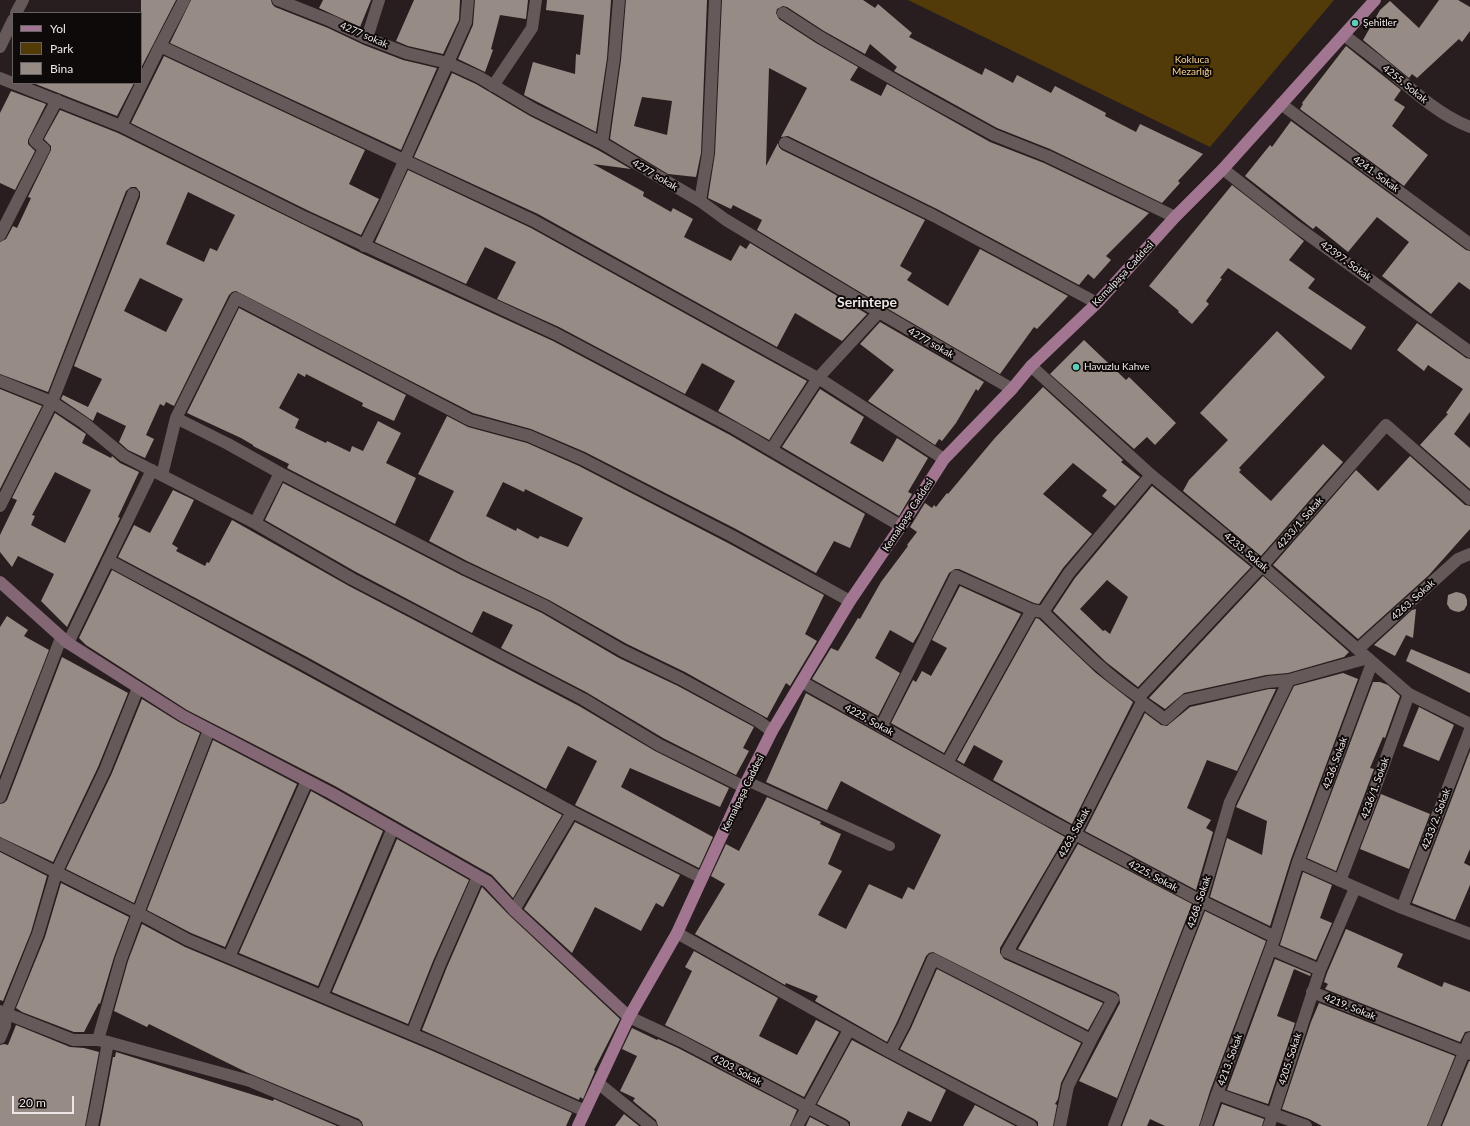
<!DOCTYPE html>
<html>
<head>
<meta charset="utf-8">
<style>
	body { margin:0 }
	#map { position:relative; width:1470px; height:1126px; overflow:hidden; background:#291e1f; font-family:Lato,sans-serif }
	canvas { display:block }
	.legend { position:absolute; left:12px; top:12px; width:130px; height:72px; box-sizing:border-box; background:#0f0a0a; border:1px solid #686262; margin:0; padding:5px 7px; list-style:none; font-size:12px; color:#eee6e6 }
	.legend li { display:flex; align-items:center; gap:8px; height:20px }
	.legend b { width:20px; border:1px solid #686262 }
	.scale { position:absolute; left:12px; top:1096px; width:62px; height:18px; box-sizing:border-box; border:2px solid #eee6e6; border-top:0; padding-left:5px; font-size:12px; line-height:14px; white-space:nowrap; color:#eee6e6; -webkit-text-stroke:3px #0f0a0a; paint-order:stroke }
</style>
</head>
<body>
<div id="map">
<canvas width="1470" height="1126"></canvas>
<ul class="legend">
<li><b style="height:5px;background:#a27591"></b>Yol</li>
<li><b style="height:11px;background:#533a09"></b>Park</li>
<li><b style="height:11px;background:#978b85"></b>Bina</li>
</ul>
<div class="scale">20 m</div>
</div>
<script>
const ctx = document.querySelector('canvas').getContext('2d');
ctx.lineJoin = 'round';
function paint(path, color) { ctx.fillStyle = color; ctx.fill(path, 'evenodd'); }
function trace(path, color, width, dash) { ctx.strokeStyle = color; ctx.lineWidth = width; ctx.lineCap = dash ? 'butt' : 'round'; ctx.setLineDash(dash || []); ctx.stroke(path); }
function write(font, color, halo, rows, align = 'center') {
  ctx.font = font + ' Lato,sans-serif'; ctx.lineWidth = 4; ctx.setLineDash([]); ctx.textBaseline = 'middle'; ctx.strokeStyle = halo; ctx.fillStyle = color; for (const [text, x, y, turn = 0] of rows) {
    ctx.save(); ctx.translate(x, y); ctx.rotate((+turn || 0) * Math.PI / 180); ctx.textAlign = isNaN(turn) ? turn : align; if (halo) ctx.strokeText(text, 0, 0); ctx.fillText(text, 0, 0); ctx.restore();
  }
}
paint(new Path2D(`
	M908,0H1334L1210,147Z`), '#533a09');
paint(new Path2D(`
	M141,0H176L141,68Z
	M191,0H271L272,4L275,7L328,28L364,45L403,60L437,68L401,150L170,43Z
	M323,0H371L360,27L319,8Z
	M414,0H460L459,20L443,54L408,46L396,41Z
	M475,0H528L526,19L500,15L491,49L493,50L485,72L458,59L473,25Z
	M547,0H611L607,58L596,132L524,95L533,62L575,74L576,54L580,55L584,15L546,10Z
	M626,0H707L701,153L696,177L668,174L610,139L621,60ZM642,97L672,101L667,135L634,126Z
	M722,0H863L875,8L878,4L912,33L909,37L982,75L985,68L1013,83L1017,75L1051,93L1055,86L1106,113L1105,116L1136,132L1140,124L1203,154L1178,181L1180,183L1162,203L1050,149L997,128L894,71L897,67L870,44L865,54L824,31L787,7L783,6L777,9L776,13L779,19L816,43L858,67L850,80L881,96L887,84L990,142L1044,163L1149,213L1106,256L1111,260L1094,279L1088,274L1079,285L937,209L788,136L781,137L807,88L769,68L766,166L778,143L779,147L782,150L925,220L900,266L912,273L907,280L948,306L980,249L1068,296L1037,329L1034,327L1000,374L883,306L757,230L762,220L733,205L731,209L708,198L715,154Z
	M1439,0H1458L1470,7V31L1462,42L1459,39L1417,78L1412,74L1409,78L1363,40L1380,10L1390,1L1419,28Z
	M1346,46L1401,90L1394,100L1405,107L1392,126L1428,155L1404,186L1300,109L1303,104L1302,103Z
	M164,56L365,150L349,184L379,199L361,235L309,211L131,123Z
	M452,73L476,84L530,116L598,150L631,169L593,164L644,192L643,196L671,212L673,208L693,219L684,237L731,261L740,245L746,249L750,243L867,314L842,341L795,313L777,347L538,214L414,157Z
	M33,83H134L117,116Z
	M11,91L46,104L28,140V144L35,151L15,190L0,183V113Z
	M60,110L118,133L361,253L553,341L730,435L865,514L850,548L834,541L816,573L736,529L585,452L531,429L473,413L236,291L232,292L229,295L174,406L166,402L164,406L160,404L146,435L154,439L145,458L128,450L119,442L126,426L97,412L93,421L61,399L63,395L88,407L102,379L74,366L140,197V192L136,187H131L126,191L48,392L0,374V242L6,239L13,226L17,228L31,198L28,197L51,150V146L44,139ZM188,192L235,215L217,251L210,248L204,262L166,244ZM140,278L183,299L166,332L124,311Z
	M1291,121L1466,250L1470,251V290L1459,282L1431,314L1382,276L1409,242L1377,217L1348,252L1316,226L1313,229L1245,176L1270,145L1272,147Z
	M408,170L531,228L807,381L769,440L718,411L735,381L702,363L685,394L559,327L497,299L516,262L485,247L466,284L375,242Z
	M1232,185L1304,241L1289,260L1315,279L1308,288L1366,327L1351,350L1228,268L1220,278L1222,279L1206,301L1209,304L1192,324L1178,312L1179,311L1149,286Z
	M239,308L406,395L394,421L362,406L363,403L306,374L305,377L298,373L279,408L299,419L295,428L326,443L327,441L350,452L352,446L363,451L378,421L401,433L386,463L416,478L395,524L287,468L289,464L253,446V445L241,438L187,413Z
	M880,322L984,382L978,391L976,389L956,423L942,441L939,439L935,445L868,401L894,370L860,344Z
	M1417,323L1466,358L1470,359V412L1454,434L1470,448V489L1420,445L1448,414L1446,413L1463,389L1428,365L1424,371L1397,350Z
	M1277,331L1325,377L1239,468L1241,470L1239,472L1271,501L1323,444L1343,462L1261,556L1183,491L1189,480L1228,440L1200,413Z
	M1084,340L1126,380L1129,377L1176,423L1155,445L1147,437L1134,449L1050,374Z
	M1043,387L1123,460L1121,462L1140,477L1115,506L1102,496L1107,490L1073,463L1043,494L1092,534L1063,568L1039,604L1034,603L959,569H955L949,573L919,633L913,643L890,630L875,658L900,673L878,716L812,679L831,648L838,651L858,618L860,619L881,582L908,546L907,545L917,532L910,527L925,503L932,508L934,505L936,507L947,493L948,494L994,439Z
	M0,389L42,406L0,489Z
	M820,389L864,417L850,443L883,462L897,438L928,458L908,492L912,494L899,516L782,447Z
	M55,413L86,434L82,443L111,458L112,456L120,463L139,472L118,517L120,518L67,627L41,601L54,574L18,556L12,567L0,552V535L17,500L12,498ZM55,472L91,490L65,543L31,525L35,516L32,515Z
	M447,416L468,427L527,443L579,466L728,543L824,595L805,634L817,641L790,686L786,683L767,718L685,672L627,644L549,600L467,561L429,541L454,491L418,474ZM503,482L524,492L525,489L583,518L568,547L540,536L538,539L517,528L516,531L486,516Z
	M1410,456L1465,505L1470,506V529L1429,575L1358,639L1273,565L1356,470L1378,491Z
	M283,483L461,575L542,613L619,658L678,686L754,727L743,748L749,751L736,775L663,738L586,692L501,648L513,625L483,611L472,633L356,572L265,520Z
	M1152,486L1251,567L1138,687L1106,662L1053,611L1075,578ZM1107,580L1128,597L1110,634L1105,630L1103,631L1080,609Z
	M173,490L194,500L172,544L178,548L176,551L205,566L207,562L209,563L232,520L349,586L579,706L655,751L729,788L720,807L630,768L621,787L713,837L699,868L575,805L597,761L568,746L546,789L307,657L118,557L134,525L150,533Z
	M112,570L299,671L562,815L513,898L492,875L335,786L187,710L86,645L79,638Z
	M1263,576L1349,652L1344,657L1288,673L1266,675L1184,693L1165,709L1149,698Z
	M960,586L1021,614L944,753L891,723L913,680L916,682L922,671L931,676L947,648L932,640Z
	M1456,592L1461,593L1465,595L1467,600V605L1464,610L1459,612L1454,611L1450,609L1447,604L1448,595Z
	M1416,609L1413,638L1406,635L1395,656L1374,645L1412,610Z
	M7,616L28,630L24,636L49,650L0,776V627Z
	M1036,618L1039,619L1096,673L1133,702L1072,824L993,780L1003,761L974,745L964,764L957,760Z
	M1411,649L1470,674V693L1406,661Z
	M62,657L128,693L98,767L53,862L0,837V804L4,803L7,800Z
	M1343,673L1358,679L1291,859L1270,926L1210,897L1227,838L1262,855L1267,821L1236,807L1294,686Z
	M1373,682H1380L1388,685L1400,696L1385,738L1383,737L1370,768L1374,769L1336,871L1307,858Z
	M1269,689H1276L1237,771L1207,760L1187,808L1211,820L1206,828L1213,832L1196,890L1085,831L1145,713L1161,725L1167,726L1190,707Z
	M804,692L1065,837L1000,948V953L1004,959L1103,1003L1088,1030L933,952L929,953L926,956L897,1022L887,1042L815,1001L818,996L786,983L785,985L695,934L725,884L711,876L726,844L739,851L767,797L821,822L820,824L841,834L828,864L842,871L818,915L846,929L869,884L902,899L908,887L914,890L941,835L841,781L827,810L766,782L806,693Z
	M142,699L179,722L200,733L134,903L66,869L112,773Z
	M1419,707L1454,725L1439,761L1403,746Z
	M213,740L297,784L225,947L191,933L147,910Z
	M1470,751V849L1464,863L1470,866V885L1455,920L1412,903Z
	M311,791L383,831L318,986L239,953Z
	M1381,794L1430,814L1409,869L1360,849Z
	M575,822L680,875L663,907L656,903L641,931L595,907L572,953L524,909Z
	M397,839L469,880L433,961L408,1024L332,992Z
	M1078,844L1192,904L1117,1098L1079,1081L1120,1003L1119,995L1116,992L1018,949Z
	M0,852L47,876L31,932L3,1001L0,1000Z
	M1303,872L1332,885L1320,918L1332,923L1316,960L1280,945Z
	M61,883L129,917L114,957L100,1004L99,1003L84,1032H74L22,1012L16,1008L45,937Z
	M482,887L509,915L620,1019L594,1070L595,1071L583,1099L580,1097L579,1100L422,1030L447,967Z
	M1205,911L1266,941L1210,1091L1199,1126H1165L1150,1119L1147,1126H1122Z
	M142,924L185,947L435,1052L572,1113L566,1126H363L362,1122L359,1119L246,1072L149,1024L147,1027L114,1011L128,961Z
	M1346,929L1403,954L1397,967L1442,987L1444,982L1470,992V1031L1465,1032L1460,1042L1325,989L1328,984L1324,982L1327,973Z
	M694,951L778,998L759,1036L797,1055L816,1020L839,1032L804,1097L665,1025L692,971L685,967Z
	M1275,959L1311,974L1310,976L1294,969L1277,1016L1295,1023L1268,1104L1227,1090Z
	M937,969L1081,1043L1061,1083L1058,1099L1055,1104L1057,1105L1053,1126H1038V1122L1034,1119L900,1049L911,1028Z
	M1319,1003L1455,1056L1427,1126H1322L1309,1119L1282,1109L1311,1022Z
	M16,1025L70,1047L84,1048L99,1052L85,1126H0V1045L4,1044L8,1045Z
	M632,1028L657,1040L658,1039L678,1048L797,1110L790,1126H658L656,1120L633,1101L635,1098L620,1091L637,1056L622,1049Z
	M852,1040L946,1090L931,1122L908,1111L901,1126H850V1122L846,1119L817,1104Z
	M116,1052L273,1101L274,1099L337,1126H100L113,1057H115Z
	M1469,1061H1470V1126H1442Z
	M1222,1104L1264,1119L1262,1126H1214Z
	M975,1105L1015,1126H963Z
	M624,1114L639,1126H615Z
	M810,1117L827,1126H806Z`), '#978b85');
trace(new Path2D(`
	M747,781L890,846`), '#66595a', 10);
trace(new Path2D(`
	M184,0L160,46L534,221L823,381L944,459
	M278,0L331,21L367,38L406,53L448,63L479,77L533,109L602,143L649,171L700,201L726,220L879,312L1012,389
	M16,13L23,0
	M783,13L820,37L919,94L994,135L1047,156L1175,217
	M1344,35C1357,45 1370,55 1383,65C1410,88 1437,114 1470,127
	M367,38L379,0
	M160,46L121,126L306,218L556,334L734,428L901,526
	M0,47L13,20
	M0,78L121,126
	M493,86L532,28L536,0
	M1281,104L1470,244
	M602,143L614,59L619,0
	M785,143L934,216L1097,303
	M1223,169L1293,224L1470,352
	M700,201L708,154L715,0
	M0,235L44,149L35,141L57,100
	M364,246L385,204L466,22L468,0
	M1031,366L1151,475L1262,566L1409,694L1470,724
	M0,381L52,402L84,423L124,456L255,523L352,579L583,699L659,745L744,787
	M176,418L228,444L280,473
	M771,450L818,378L879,312
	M162,475L176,418L236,298L470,420L529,436L582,459L732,536L850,601
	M0,506L52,402L133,194
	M255,523L280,473L464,568L545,606L623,651L681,679L758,721L772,731
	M108,560L303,664L572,812L702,878
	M1043,612C1074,642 1103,673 1139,697
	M68,643L152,470
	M1358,649L1458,559L1470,554
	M1368,658L1289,680L1268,682L1186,700L1165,719L1142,702L1139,697L1262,566L1386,425L1470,499
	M802,682L1043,817L1201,901L1275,937L1298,862L1402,908L1470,934
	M881,727L956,576L1032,610L1043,612L1069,573L1151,475
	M947,763L1032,610
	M0,797L61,638
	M0,844L138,913L209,730
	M1298,862L1372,663
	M1340,881L1368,808L1409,694
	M1402,908L1470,730
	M514,910L572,812
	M677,933L890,1052L904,1025L933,959L1091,1040
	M1275,937L1217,1094L1306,1126
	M1271,949L1320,970
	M229,957L307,781
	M1312,992L1470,1054
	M322,996L393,828
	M0,1011L73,1040H98
	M629,1017L681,1041L843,1126
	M412,1034L440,964L478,877
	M0,1038L5,1026L6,1014L38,934L56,873L105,770L138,688
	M108,1042L250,1081L356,1126
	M890,1052L1031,1126
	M598,1083L651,1126
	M92,1126L97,1102L108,1042L98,1040L121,959L138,913L188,940L438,1045L585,1111
	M797,1126L849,1030
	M1060,1126L1068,1086L1091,1040L1113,999L1007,952L1075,834L1142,702
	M1114,1126L1201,901L1230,802L1289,680
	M1206,1126L1217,1094
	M1269,1126L1320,970L1355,888
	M1434,1126L1470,1038`), '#66595a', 12);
trace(new Path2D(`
	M0,582L68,643L183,716L331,793L488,882L514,910L629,1017`), '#846775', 12);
trace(new Path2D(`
	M578,1126L629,1017L677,933L744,787L772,731L850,601L901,526L944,459L1012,389L1031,366L1097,303L1175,217L1223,169L1375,0`), '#a27591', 12);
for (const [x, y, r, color] of [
	[1355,23,4,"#5dceb9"],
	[1076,367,4,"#5dceb9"]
]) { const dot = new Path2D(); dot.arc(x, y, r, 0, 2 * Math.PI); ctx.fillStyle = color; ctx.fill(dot); trace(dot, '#0f0a0a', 1.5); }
write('10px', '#eee6e6', '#0f0a0a', [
	["Şehitler",1363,23],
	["Havuzlu Kahve",1084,367]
], 'left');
write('10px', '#eee6e6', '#0f0a0a', [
	["4277 sokak",364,35,23],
	["4255. Sokak",1405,84,39],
	["4241. Sokak",1376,174,36],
	["4277 sokak",655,175,31],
	["42397. Sokak",1346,261,36],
	["Kemalpaşa Caddesi",1123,274,-47],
	["4277 sokak",931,343,30],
	["Kemalpaşa Caddesi",908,515,-57],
	["4233/1. Sokak",1300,523,-49],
	["4233. Sokak",1246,552,40],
	["4263. Sokak",1413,600,-42],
	["4225. Sokak",869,720,29],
	["4236. Sokak",1335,763,-70],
	["4236/1. Sokak",1375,788,-70],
	["Kemalpaşa Caddesi",743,793,-64],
	["4233/2. Sokak",1436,819,-69],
	["4263. Sokak",1074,833,-61],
	["4225. Sokak",1153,876,28],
	["4268. Sokak",1199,902,-71],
	["4219. Sokak",1350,1007,22],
	["4205. Sokak",1290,1059,-72],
	["4213. Sokak",1230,1060,-70],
	["4203. Sokak",737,1070,28]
]);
write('10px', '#f8d08f', '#0f0a0a', [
	["Kokluca",1192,60],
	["Mezarlığı",1192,72]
]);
write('bold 14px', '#eee6e6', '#0f0a0a', [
	["Serintepe",867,302]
]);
</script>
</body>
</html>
